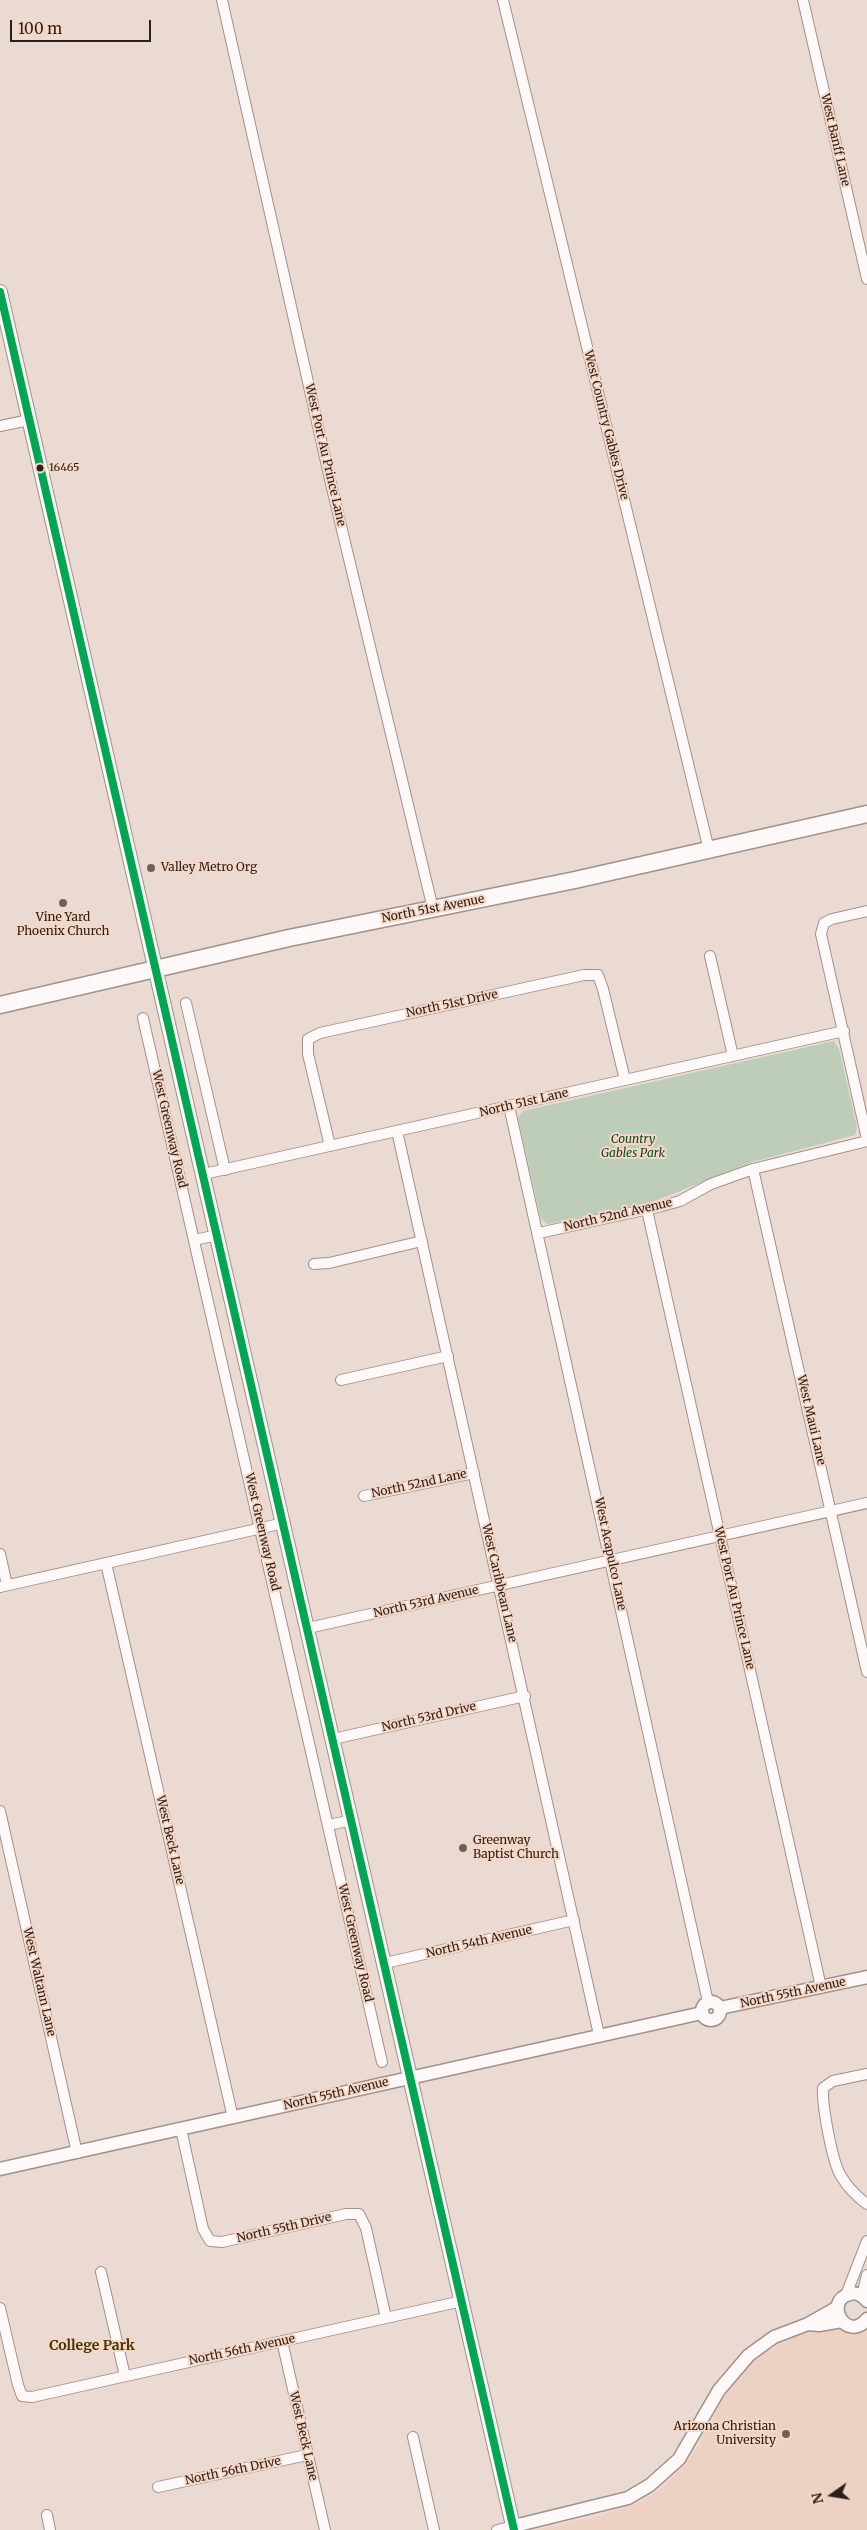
<!DOCTYPE html>
<html>
<head>
<meta charset="utf-8">
<style>
	body { margin:0 }
	#map { position:relative; width:867px; height:2530px; overflow:hidden; background:#ebdad1; font-family:Merriweather,serif }
	canvas { display:block }
	.north { position:absolute; left:807px; top:2470px; width:50px; height:50px; -webkit-text-stroke:4px #f6d7c6; paint-order:stroke; rotate:257deg; font-size:14px; font-weight:700; line-height:20px; text-align:center; color:#2b201a }
	.north::after { content:''; display:block; margin:auto; width:18px; height:22px; background:#2b201a; clip-path:polygon(50% 0,100% 100%,50% 72%,0 100%) }
	.scale { position:absolute; left:10px; top:20px; width:141px; height:22px; box-sizing:border-box; border:2px solid #2b201a; border-top:0; padding-left:6px; font-size:15px; line-height:18px; white-space:nowrap; color:#2b201a; -webkit-text-stroke:4px #f6d7c6; paint-order:stroke }
</style>
</head>
<body>
<div id="map">
<canvas width="867" height="2530"></canvas>
<div class="north">N</div>
<div class="scale">100 m</div>
</div>
<script>
const ctx = document.querySelector('canvas').getContext('2d');
ctx.lineJoin = 'round';
function paint(path, color) { ctx.fillStyle = color; ctx.fill(path, 'evenodd'); }
function trace(path, color, width, dash) { ctx.strokeStyle = color; ctx.lineWidth = width; ctx.lineCap = dash ? 'butt' : 'round'; ctx.setLineDash(dash || []); ctx.stroke(path); }
function write(font, color, halo, rows, align = 'center') {
  ctx.font = font + ' Merriweather,serif'; ctx.lineWidth = 4; ctx.setLineDash([]); ctx.textBaseline = 'middle'; ctx.strokeStyle = halo; ctx.fillStyle = color; for (const [text, x, y, turn = 0] of rows) {
    ctx.save(); ctx.translate(x, y); ctx.rotate((+turn || 0) * Math.PI / 180); ctx.textAlign = isNaN(turn) ? turn : align; if (halo) ctx.strokeText(text, 0, 0); ctx.fillText(text, 0, 0); ctx.restore();
  }
}
paint(new Path2D(`
	M867,2324V2530H535L600,2516L643,2501L663,2488L695,2452L725,2396L739,2376L757,2358L798,2335L820,2328Z`), '#edd1c2');
paint(new Path2D(`
	M834,1041L839,1049L857,1127L855,1135L752,1162L650,1203L553,1223L547,1224L541,1219L518,1118L523,1111Z`), '#bdcdb8');
const minor = new Path2D(`
	M222,0L331,484L433,909
	M503,0L709,850
	M803,0L867,279
	M0,426L29,420
	M867,911L832,919L824,923L821,934L867,1139
	M710,956L733,1056
	M186,1003L225,1170
	M143,1018L382,2062
	M509,1106L708,2002
	M397,1131L599,2035
	M330,1146L308,1054V1039L320,1033L584,975H598L603,989L625,1080
	M753,1169L867,1672
	M204,1174L844,1031
	M647,1210L821,1987
	M539,1233L662,1206L680,1201L711,1184L753,1169L867,1141
	M194,1240L218,1235
	M314,1264L329,1263L422,1241
	M341,1380L448,1356
	M364,1496L474,1473
	M0,1554L7,1585
	M106,1563L233,2118
	M0,1587L284,1523
	M308,1628L867,1503
	M333,1739L525,1696
	M0,1811L77,2153
	M329,1825L352,1820
	M385,1963L574,1920
	M867,2074L833,2081L823,2088C822,2105 832,2162 841,2176C848,2188 856,2196 867,2204
	M181,2129L203,2229L210,2241L222,2242L346,2214H359L366,2228L386,2318
	M101,2272L125,2376
	M846,2295L867,2241
	M862,2296L867,2275
	M0,2308L18,2385L22,2396L32,2397L462,2301
	M282,2341L325,2530
	M413,2437L434,2530
	M158,2487L307,2455
	M47,2515L50,2530
	M497,2530L514,2526`);
const tertiary = new Path2D(`
	M702 2011a9 9 0 1 1 18 0a9 9 0 1 1-18 0Z
	M720,2008L867,1977
	M0,2169L702,2013
	M867,2301C863,2296 857,2292 850,2294C822,2301 847,2344 867,2319
	M808,2324L819,2325L842,2321
	M514,2526L628,2498L650,2485L679,2459L719,2390L749,2355L774,2337L808,2324L838,2307`);
const secondary = new Path2D(`
	M0,292L514,2530`);
const primary = new Path2D(`
	M0,1005L289,938L575,880L867,814`);
trace(minor, '#9f928c', 12);
trace(tertiary, '#9f928c', 15);
trace(secondary, '#9f928c', 16);
trace(primary, '#9f928c', 19);
trace(minor, '#fcf9f8', 10);
trace(tertiary, '#fcf9f8', 12);
trace(secondary, '#fcf9f8', 14);
trace(primary, '#fcf9f8', 16);
trace(new Path2D(`
	M0,292L514,2530`), '#00a651', 8);
for (const [x, y, r, color] of [
	[40,468,4.5,"#2b201a"],
	[151,868,5,"#6e615a"],
	[63,903,5,"#6e615a"],
	[463,1848,5,"#6e615a"],
	[786,2434,5,"#6e615a"]
]) { const dot = new Path2D(); dot.arc(x, y, r, 0, 2 * Math.PI); ctx.fillStyle = color; ctx.fill(dot); trace(dot, '#f6d7c6', 2); }
write('11px', '#2b201a', '#f6d7c6', [
	["16465",49,468]
], 'left');
write('12px', '#2b201a', '#f6d7c6', [
	["West Banff Lane",835,140,77],
	["West Country Gables Drive",606,425,76],
	["West Port Au Prince Lane",325,455,77],
	["North 51st Avenue",433,909,-11],
	["North 51st Drive",452,1004,-12],
	["North 51st Lane",524,1103,-13],
	["West Greenway Road",169,1129,77],
	["North 52nd Avenue",618,1215,-13],
	["West Maui Lane",811,1420,77],
	["North 52nd Lane",419,1484,-12],
	["West Greenway Road",262,1532,77],
	["West Acapulco Lane",610,1554,78],
	["West Caribbean Lane",499,1583,77],
	["West Port Au Prince Lane",734,1598,77],
	["North 53rd Avenue",426,1602,-13],
	["North 53rd Drive",429,1717,-13],
	["West Beck Lane",170,1840,77],
	["North 54th Avenue",479,1942,-13],
	["West Greenway Road",355,1943,77],
	["West Waltann Lane",39,1982,77],
	["North 55th Avenue",793,1993,-12],
	["North 55th Avenue",336,2094,-13],
	["North 55th Drive",284,2228,-13],
	["North 56th Avenue",242,2350,-12],
	["West Beck Lane",303,2436,77],
	["North 56th Drive",233,2471,-12]
]);
write('12px', '#2b201a', '#f6d7c6', [
	["Valley Metro Org",161,868],
	["Vine Yard",63,918,"center"],
	["Phoenix Church",63,932,"center"],
	["Greenway",473,1841],
	["Baptist Church",473,1855],
	["Arizona Christian",776,2427,"right"],
	["University",776,2441,"right"]
], 'left');
write('italic 12px', '#0b4726', '#f6d7c6', [
	["Country",633,1140],
	["Gables Park",633,1154]
]);
write('bold 14px', '#45350c', '#f6d7c6', [
	["College Park",92,2346]
]);
</script>
</body>
</html>
